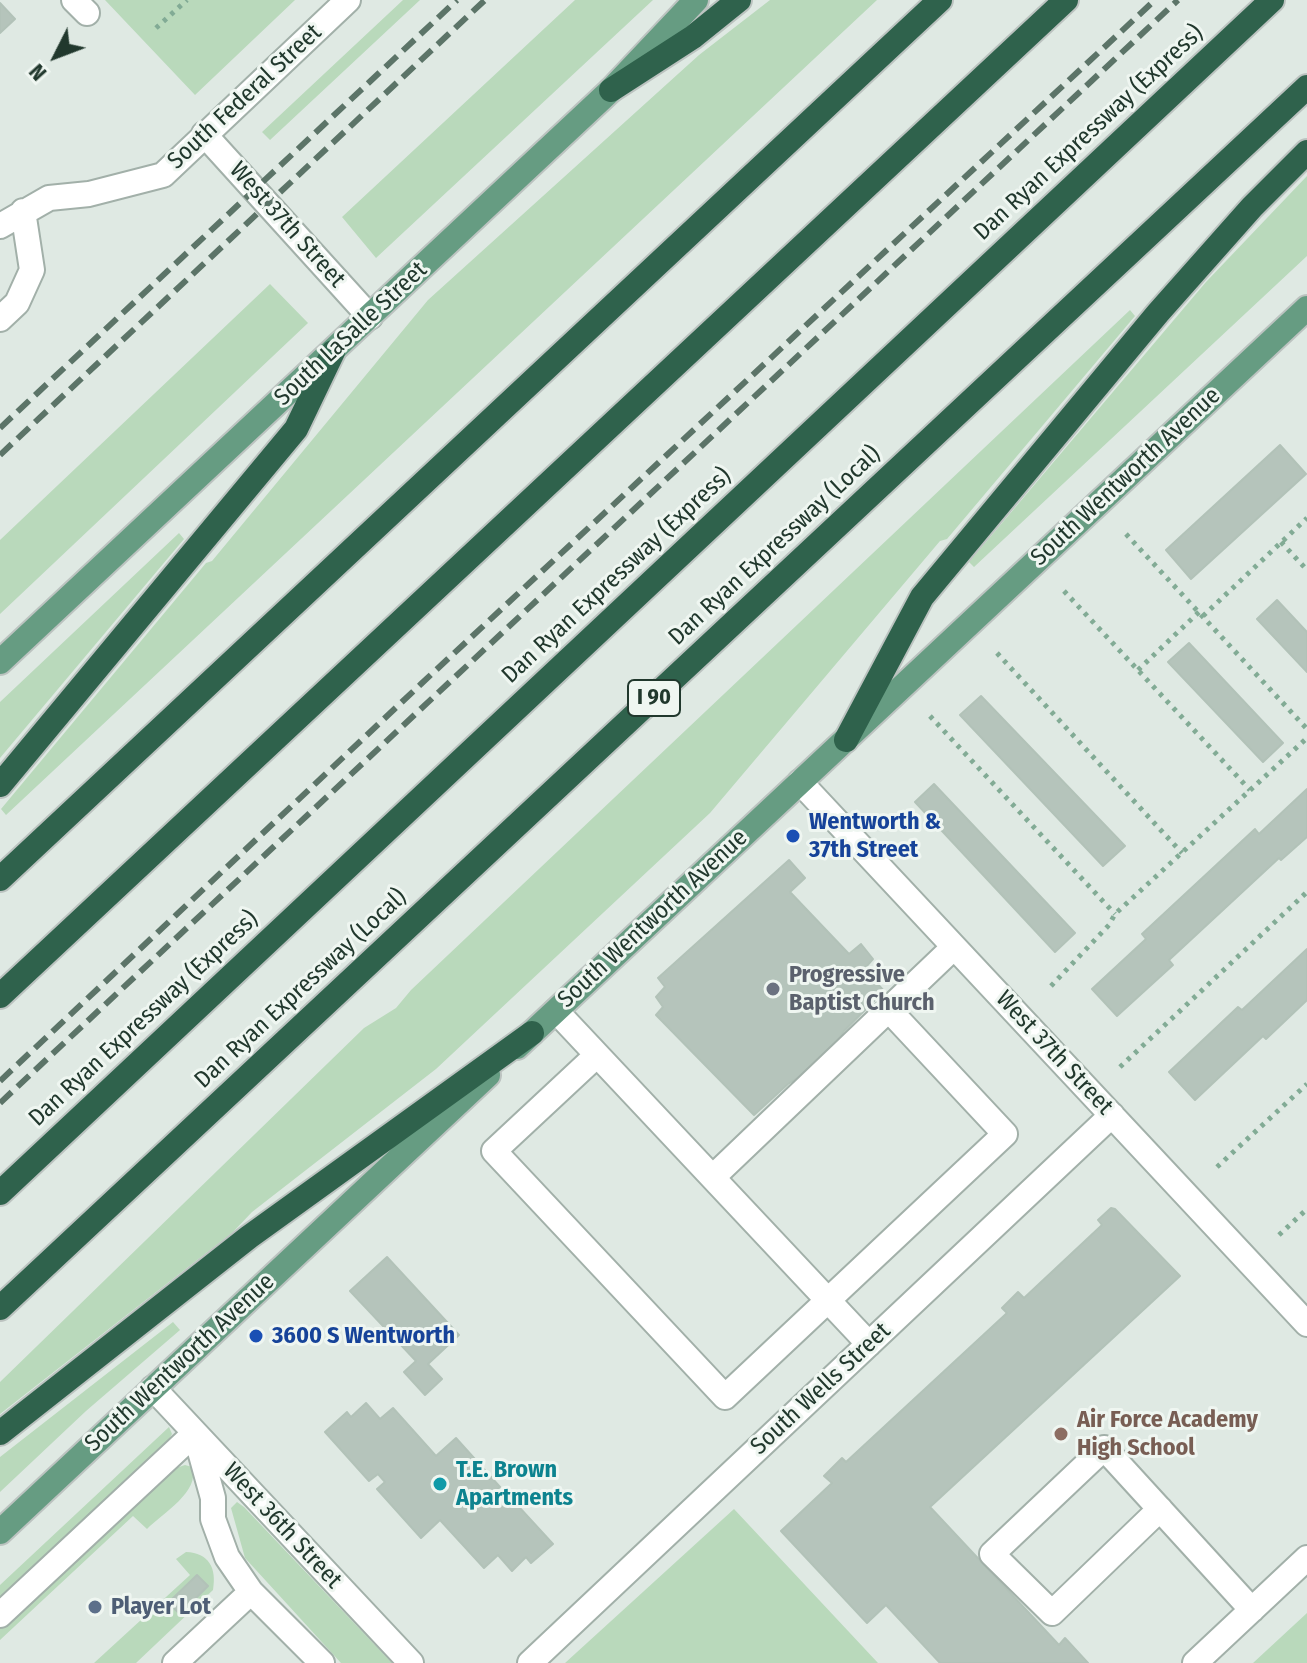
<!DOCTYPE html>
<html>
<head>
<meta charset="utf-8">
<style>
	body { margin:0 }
	#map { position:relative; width:1307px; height:1663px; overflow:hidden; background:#dfe9e3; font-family:"Fira Sans Condensed",sans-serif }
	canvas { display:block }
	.north { position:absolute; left:16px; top:16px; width:80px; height:80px; -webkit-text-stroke:6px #eff6f1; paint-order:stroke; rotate:228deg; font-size:22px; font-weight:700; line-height:32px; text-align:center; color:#21382d }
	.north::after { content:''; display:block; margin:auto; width:28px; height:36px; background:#21382d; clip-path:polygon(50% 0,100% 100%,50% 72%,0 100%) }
</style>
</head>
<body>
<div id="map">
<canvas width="1307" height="1663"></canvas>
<div class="north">N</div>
</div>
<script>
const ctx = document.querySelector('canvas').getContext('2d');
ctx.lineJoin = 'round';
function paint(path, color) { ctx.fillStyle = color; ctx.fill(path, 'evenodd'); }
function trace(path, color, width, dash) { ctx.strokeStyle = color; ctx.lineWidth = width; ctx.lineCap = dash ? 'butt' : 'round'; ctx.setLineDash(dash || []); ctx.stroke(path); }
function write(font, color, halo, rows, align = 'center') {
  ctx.font = font + ' "Fira Sans Condensed",sans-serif'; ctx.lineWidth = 6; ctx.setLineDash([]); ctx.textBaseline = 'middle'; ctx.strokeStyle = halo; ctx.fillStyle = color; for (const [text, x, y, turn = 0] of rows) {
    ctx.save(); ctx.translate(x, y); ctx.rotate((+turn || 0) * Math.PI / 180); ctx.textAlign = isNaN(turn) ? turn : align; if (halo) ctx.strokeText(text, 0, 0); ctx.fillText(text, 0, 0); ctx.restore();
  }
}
paint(new Path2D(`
	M105,0H295L195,95Z
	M403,0H420L270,140L262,132Z
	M575,0H653L376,258L342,217Z
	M770,0H877L6,815L1,809L206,563L212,561L428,300L699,55Z
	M1307,176V256L974,567L969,562L1206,282Z
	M270,284L308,323L0,614V540Z
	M1130,310L1135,316L947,539L940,541L710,813L436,1069L252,1212L233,1232L0,1414V1382L364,1028L396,1008L411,990Z
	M179,533L184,539L0,758V702Z
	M173,1322L180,1330L86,1411L0,1492V1457Z
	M169,1427L172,1434L165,1446L0,1599V1585Z
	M185,1465L192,1467C201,1491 162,1514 147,1529L133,1516L0,1640V1629L170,1470Z
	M237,1502L244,1507L392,1663H341L245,1558L231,1508Z
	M734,1509L878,1663H565Z
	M186,1552C209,1553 217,1568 213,1590L136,1663H94L190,1575L176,1559Z
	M1307,1613V1663H1253Z`), '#b9d9bb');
const building = new Path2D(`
	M0,3L15,19L0,33Z
	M1280,445L1306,474L1191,579L1166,550Z
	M1277,600L1307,632V672L1257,619Z
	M1189,643L1283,743L1263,762L1168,662Z
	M981,696L1125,846L1103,866L960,715Z
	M934,784L1075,933L1055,952L915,802Z
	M1307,789V837L1281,860L1279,858L1169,960L1173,965L1117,1016L1092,989L1146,939L1142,934L1255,829L1259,834Z
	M789,860L805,878L790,892L849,954L861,944L873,959L864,969L884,991L844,1031L823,1062L788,1084L754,1115L656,1015L663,1007L656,997L665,987L658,978Z
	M1307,949V1000L1266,1039L1263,1036L1195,1100L1169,1072L1238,1007L1242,1010Z
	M1111,1208L1115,1209L1180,1276L930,1507L1059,1645L1065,1638L1088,1663H940L886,1605L867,1623L781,1531L832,1483L824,1476L842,1458L846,1462L1007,1313L1002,1308L1018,1292L1024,1298L1102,1225L1098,1220Z
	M387,1257L459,1335L428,1364L442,1379L425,1395L404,1372L416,1361L350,1291Z
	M366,1403L380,1419L393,1408L436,1456L456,1438L500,1487L492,1494L499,1502L508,1495L553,1544L531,1563L526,1557L512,1571L498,1555L484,1568L440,1520L421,1538L377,1489L385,1482L378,1474L369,1481L325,1432L347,1412L351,1417Z
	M197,1575L208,1586L180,1614L168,1603Z`);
paint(building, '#b5c4bb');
trace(building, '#b2c2b8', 2);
const minor = new Path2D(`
	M74,0L87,13
	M204,134L370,317
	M0,226L49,198L89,194L163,175L348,0
	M0,319L17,303L32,270L23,211
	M800,782L1307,1324
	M556,1011L869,1344
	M597,1055L494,1151L725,1397L1005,1134L889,1010
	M713,1177L954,947
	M153,1388L411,1663
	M1160,1509L1052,1613L992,1554L1104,1448L1252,1610
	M0,1615L195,1433L213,1498V1519L227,1557L251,1592L322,1663
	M175,1663L251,1592
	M530,1663L1112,1115
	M1195,1663L1307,1558`);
const major = new Path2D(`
	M0,662L611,90L696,0
	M517,1047L1307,308
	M0,1532L488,1075`);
const highway = new Path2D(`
	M611,90L693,37L739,0
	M846,740L922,597L1158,313L1252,207L1307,152
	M0,785L296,429L333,352
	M0,879L940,0
	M0,996L1066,0
	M0,1193L1272,0
	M0,1308L1307,87
	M0,1433L249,1237L532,1033`);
trace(minor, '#a2b0a9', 28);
trace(major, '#bcc3c0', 28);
trace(highway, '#bcc3c0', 28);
trace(new Path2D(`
	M156,28L187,0
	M1126,534L1307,729
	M1281,542L1307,570
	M1064,591L1250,790
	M1203,616L1307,518
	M997,653L1182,853
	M1138,670L1199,612
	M930,716L1115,914
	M1051,986L1109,925L1115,914L1307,738
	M1120,1067L1307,892
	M1217,1167L1307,1084
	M1279,1235L1307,1209`), '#82ab95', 5, [4, 6]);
trace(minor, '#fff', 24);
trace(major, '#669c82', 24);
trace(highway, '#2f624c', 24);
trace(new Path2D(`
	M0,428L457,0
	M0,455L485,0
	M0,1081L421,684L1155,0
	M0,1103L1178,0`), '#5c7468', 6, [16, 8]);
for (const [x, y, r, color] of [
	[793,836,8,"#1a4fb4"],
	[773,989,8,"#6b7280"],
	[256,1336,8,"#1a4fb4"],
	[1061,1434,8,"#8d6e63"],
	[440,1484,8,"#0f9aa8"],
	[95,1607,8,"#5c6f8a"]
]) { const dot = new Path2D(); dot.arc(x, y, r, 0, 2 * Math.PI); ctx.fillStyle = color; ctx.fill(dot); trace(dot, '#eff6f1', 3); }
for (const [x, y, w] of [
	[654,698,52]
]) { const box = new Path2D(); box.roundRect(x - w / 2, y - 18, w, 36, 6); ctx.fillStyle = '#eff6f1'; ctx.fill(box); trace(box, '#21382d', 2); }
write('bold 22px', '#21382d', null, [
	["I 90",654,698]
]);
write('24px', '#21382d', '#eff6f1', [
	["South Federal Street",245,97,-43],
	["Dan Ryan Expressway (Express)",1089,133,-43],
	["West 37th Street",287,225,48],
	["South LaSalle Street",351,334,-43],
	["South Wentworth Avenue",1126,477,-43],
	["Dan Ryan Expressway (Local)",775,546,-43],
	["Dan Ryan Expressway (Express)",617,576,-43],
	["South Wentworth Avenue",653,919,-43],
	["Dan Ryan Expressway (Local)",301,989,-43],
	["Dan Ryan Expressway (Express)",144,1019,-43],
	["West 37th Street",1054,1053,47],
	["South Wentworth Avenue",180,1363,-43],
	["South Wells Street",821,1389,-43],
	["West 36th Street",282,1526,47]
]);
write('bold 24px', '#164399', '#eff6f1', [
	["Wentworth &",809,822],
	["37th Street",809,850],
	["3600 S Wentworth",272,1336]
], 'left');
write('bold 24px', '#5b616d', '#eff6f1', [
	["Progressive",789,975],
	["Baptist Church",789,1003]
], 'left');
write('bold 24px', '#785e54', '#eff6f1', [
	["Air Force Academy",1077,1420],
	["High School",1077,1448]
], 'left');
write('bold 24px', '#0d838f', '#eff6f1', [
	["T.E. Brown",456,1470],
	["Apartments",456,1498]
], 'left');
write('bold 24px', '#4e5e75', '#eff6f1', [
	["Player Lot",111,1607]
], 'left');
</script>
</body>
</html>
